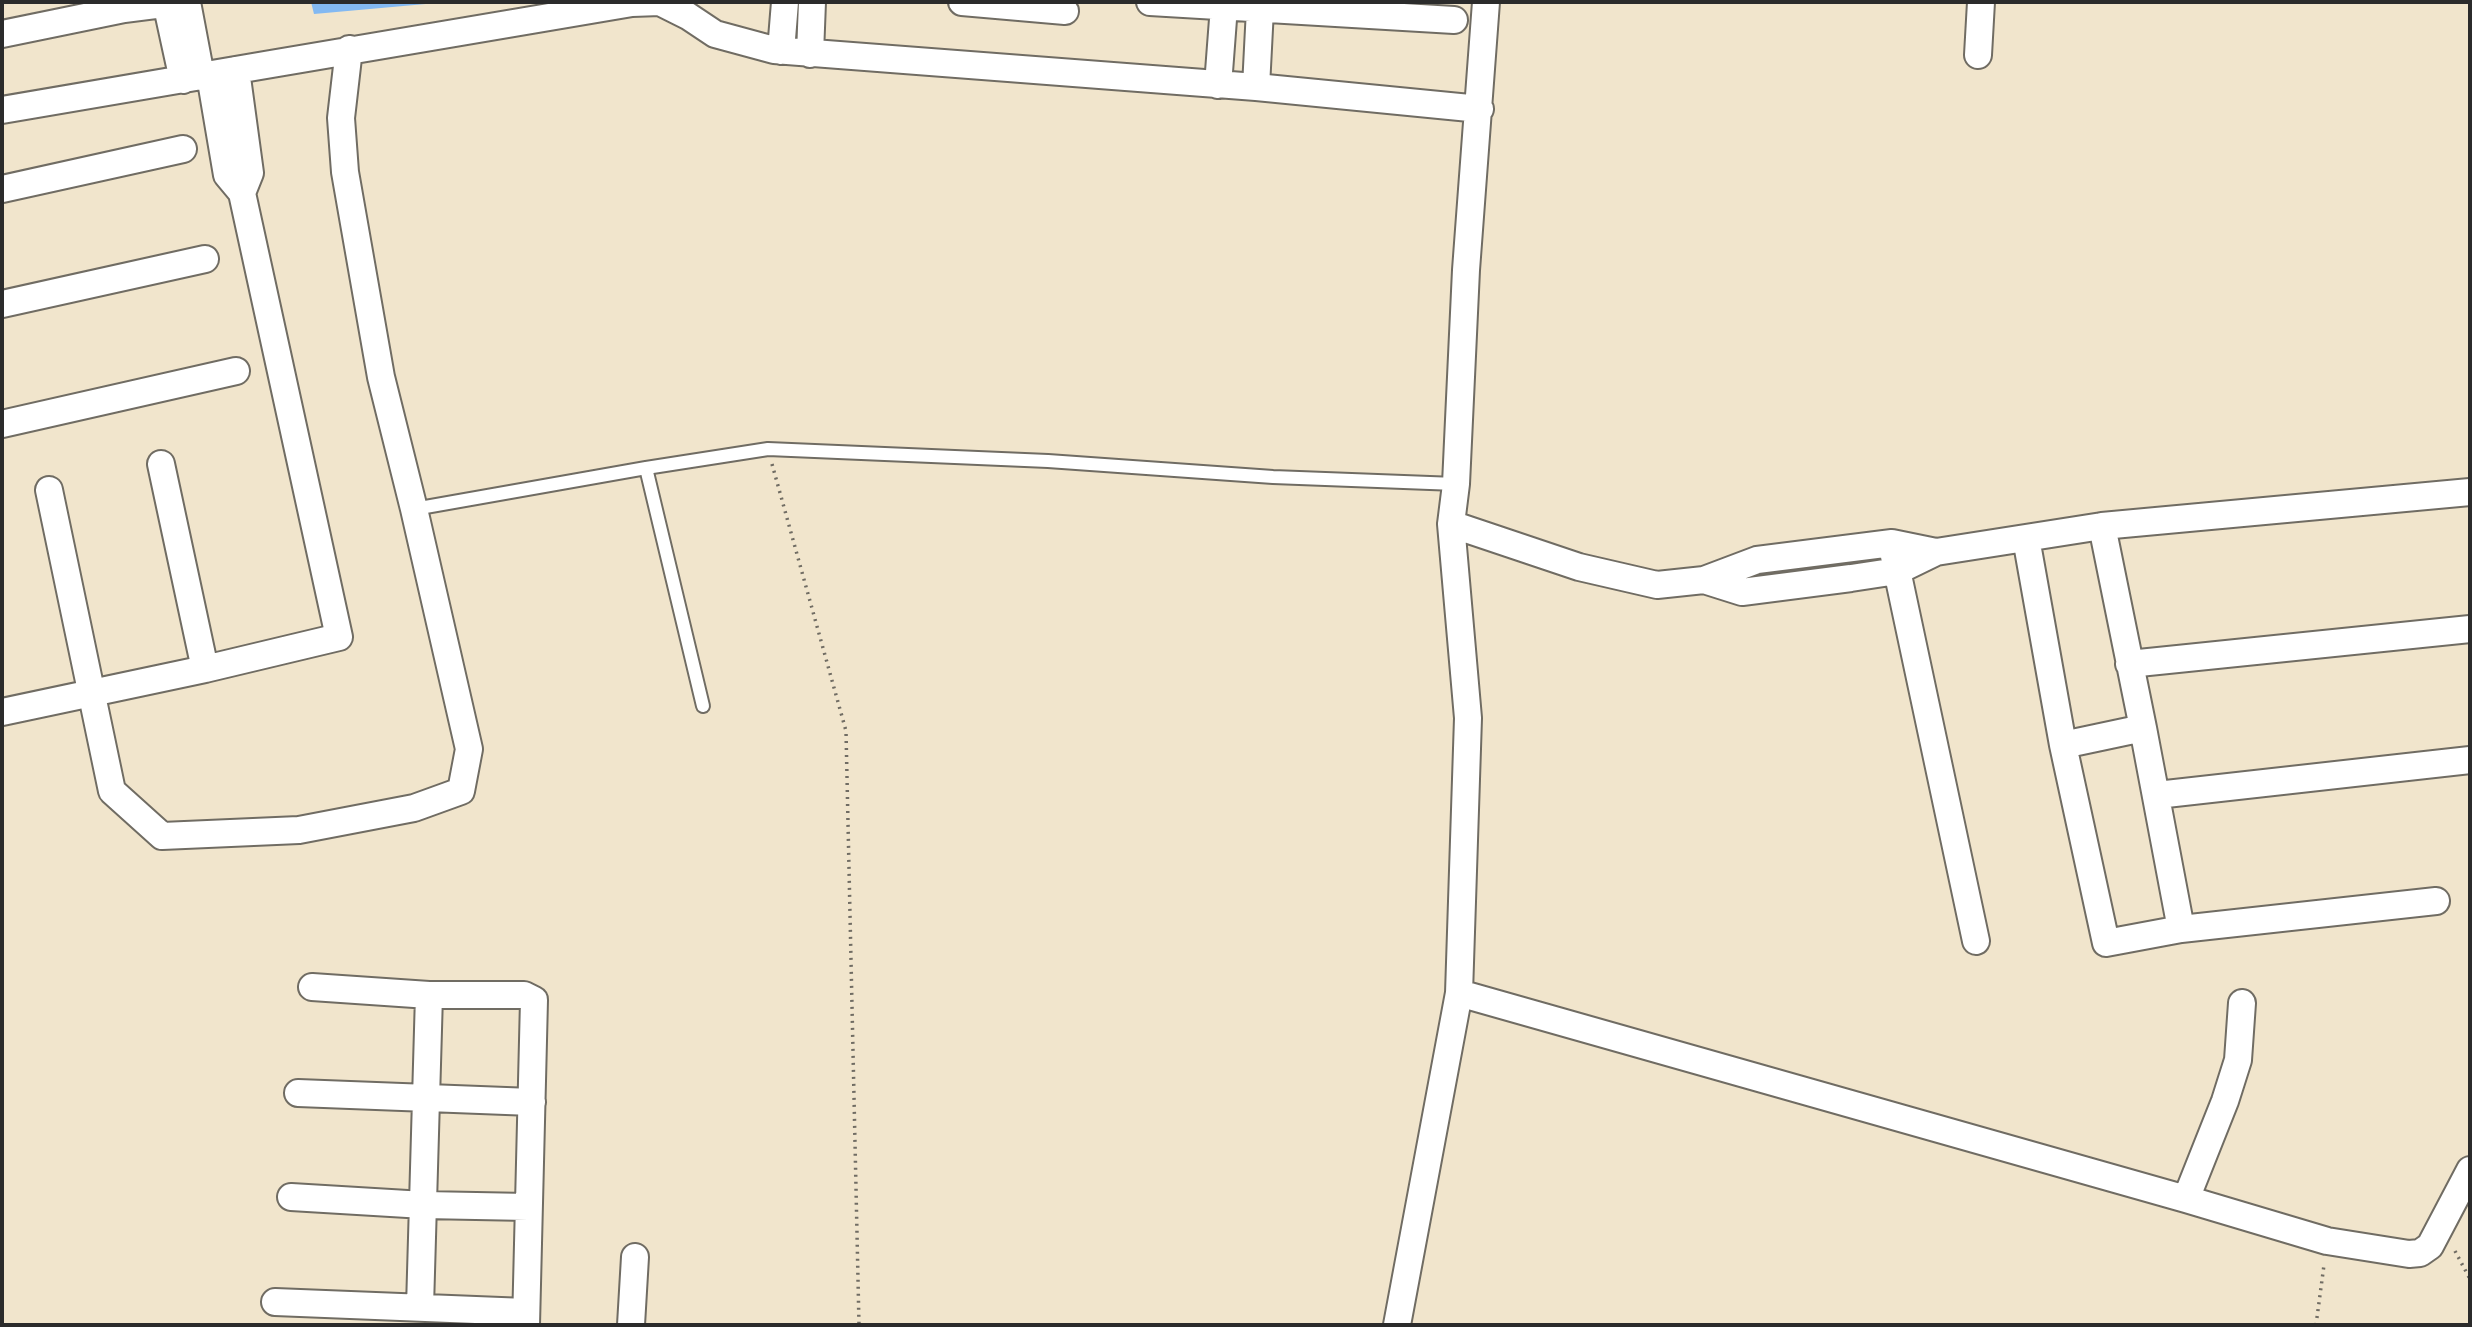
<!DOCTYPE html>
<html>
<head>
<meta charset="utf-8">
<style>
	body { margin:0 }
	#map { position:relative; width:2472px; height:1327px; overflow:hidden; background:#f1e5cc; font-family:"Indie Flower",sans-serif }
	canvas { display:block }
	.frame { position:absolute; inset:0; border:4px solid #2b2b2b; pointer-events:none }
</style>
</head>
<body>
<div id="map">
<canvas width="2472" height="1327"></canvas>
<div class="frame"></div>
</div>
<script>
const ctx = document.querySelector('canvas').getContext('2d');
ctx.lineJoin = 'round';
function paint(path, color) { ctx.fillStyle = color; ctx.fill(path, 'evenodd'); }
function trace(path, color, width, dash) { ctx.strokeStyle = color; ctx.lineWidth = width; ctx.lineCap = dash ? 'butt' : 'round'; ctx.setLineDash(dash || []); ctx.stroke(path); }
paint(new Path2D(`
	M311,2H448L314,14Z`), '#83b9f2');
const lane = new Path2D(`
	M646,468L768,449L1048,461L1273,477L1456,484
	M414,509L646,468L703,706`);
const street = new Path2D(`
	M166,2L183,80
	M187,2L201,76
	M962,2L1065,11
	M1150,2L1454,20
	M2,34L124,9L179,2
	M781,51L785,2
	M810,54L812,2
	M1978,55L1981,2
	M210,75L227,175L242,193L250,173L236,70
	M1218,85L1224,6L1227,2
	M1256,87L1260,9L1258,2
	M2,110C212,75 422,37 632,3L660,2L688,16L715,34L774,50L1256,87L1480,109
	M2,189L183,149
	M2,304L205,259
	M2,424L236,371
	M161,464L205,669
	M49,490L112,791L162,836L299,830L414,808L461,791L469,749L414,509L381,377L345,172L341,118L349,49
	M1451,524L1579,567L1657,585L1704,580L1757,560L1892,543L1936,552
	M2102,526L2470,492
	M2026,538L2063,745
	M1894,556L1976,941
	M1704,580L1742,592L1851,578L1897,571L1936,552L2102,526L2143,728L2063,745L2106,943L2181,929L2436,901
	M2129,664L2470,629
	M2,712L205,669L339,637L242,193
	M2143,728L2181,929
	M2157,795L2470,760
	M312,987L429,995H524L534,1000L526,1325
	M1459,993L2186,1199L2327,1241L2409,1254L2420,1253L2430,1246L2470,1170
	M298,1093L532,1102
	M291,1197L424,1205L528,1207
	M2186,1199L2225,1101L2238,1060L2242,1003
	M275,1302L526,1312
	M420,1307L429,995
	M631,1325L635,1257
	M1397,1325L1459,993L1468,718L1451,524L1456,484L1466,270L1486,2`);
trace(lane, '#706c63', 16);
trace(street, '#706c63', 30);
trace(new Path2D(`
	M772,464L846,731L859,1325
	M2455,1251L2470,1279
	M2316,1325L2324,1265`), '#706c63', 3.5, [2, 5]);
trace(lane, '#fff', 12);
trace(street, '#fff', 26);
</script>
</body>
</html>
